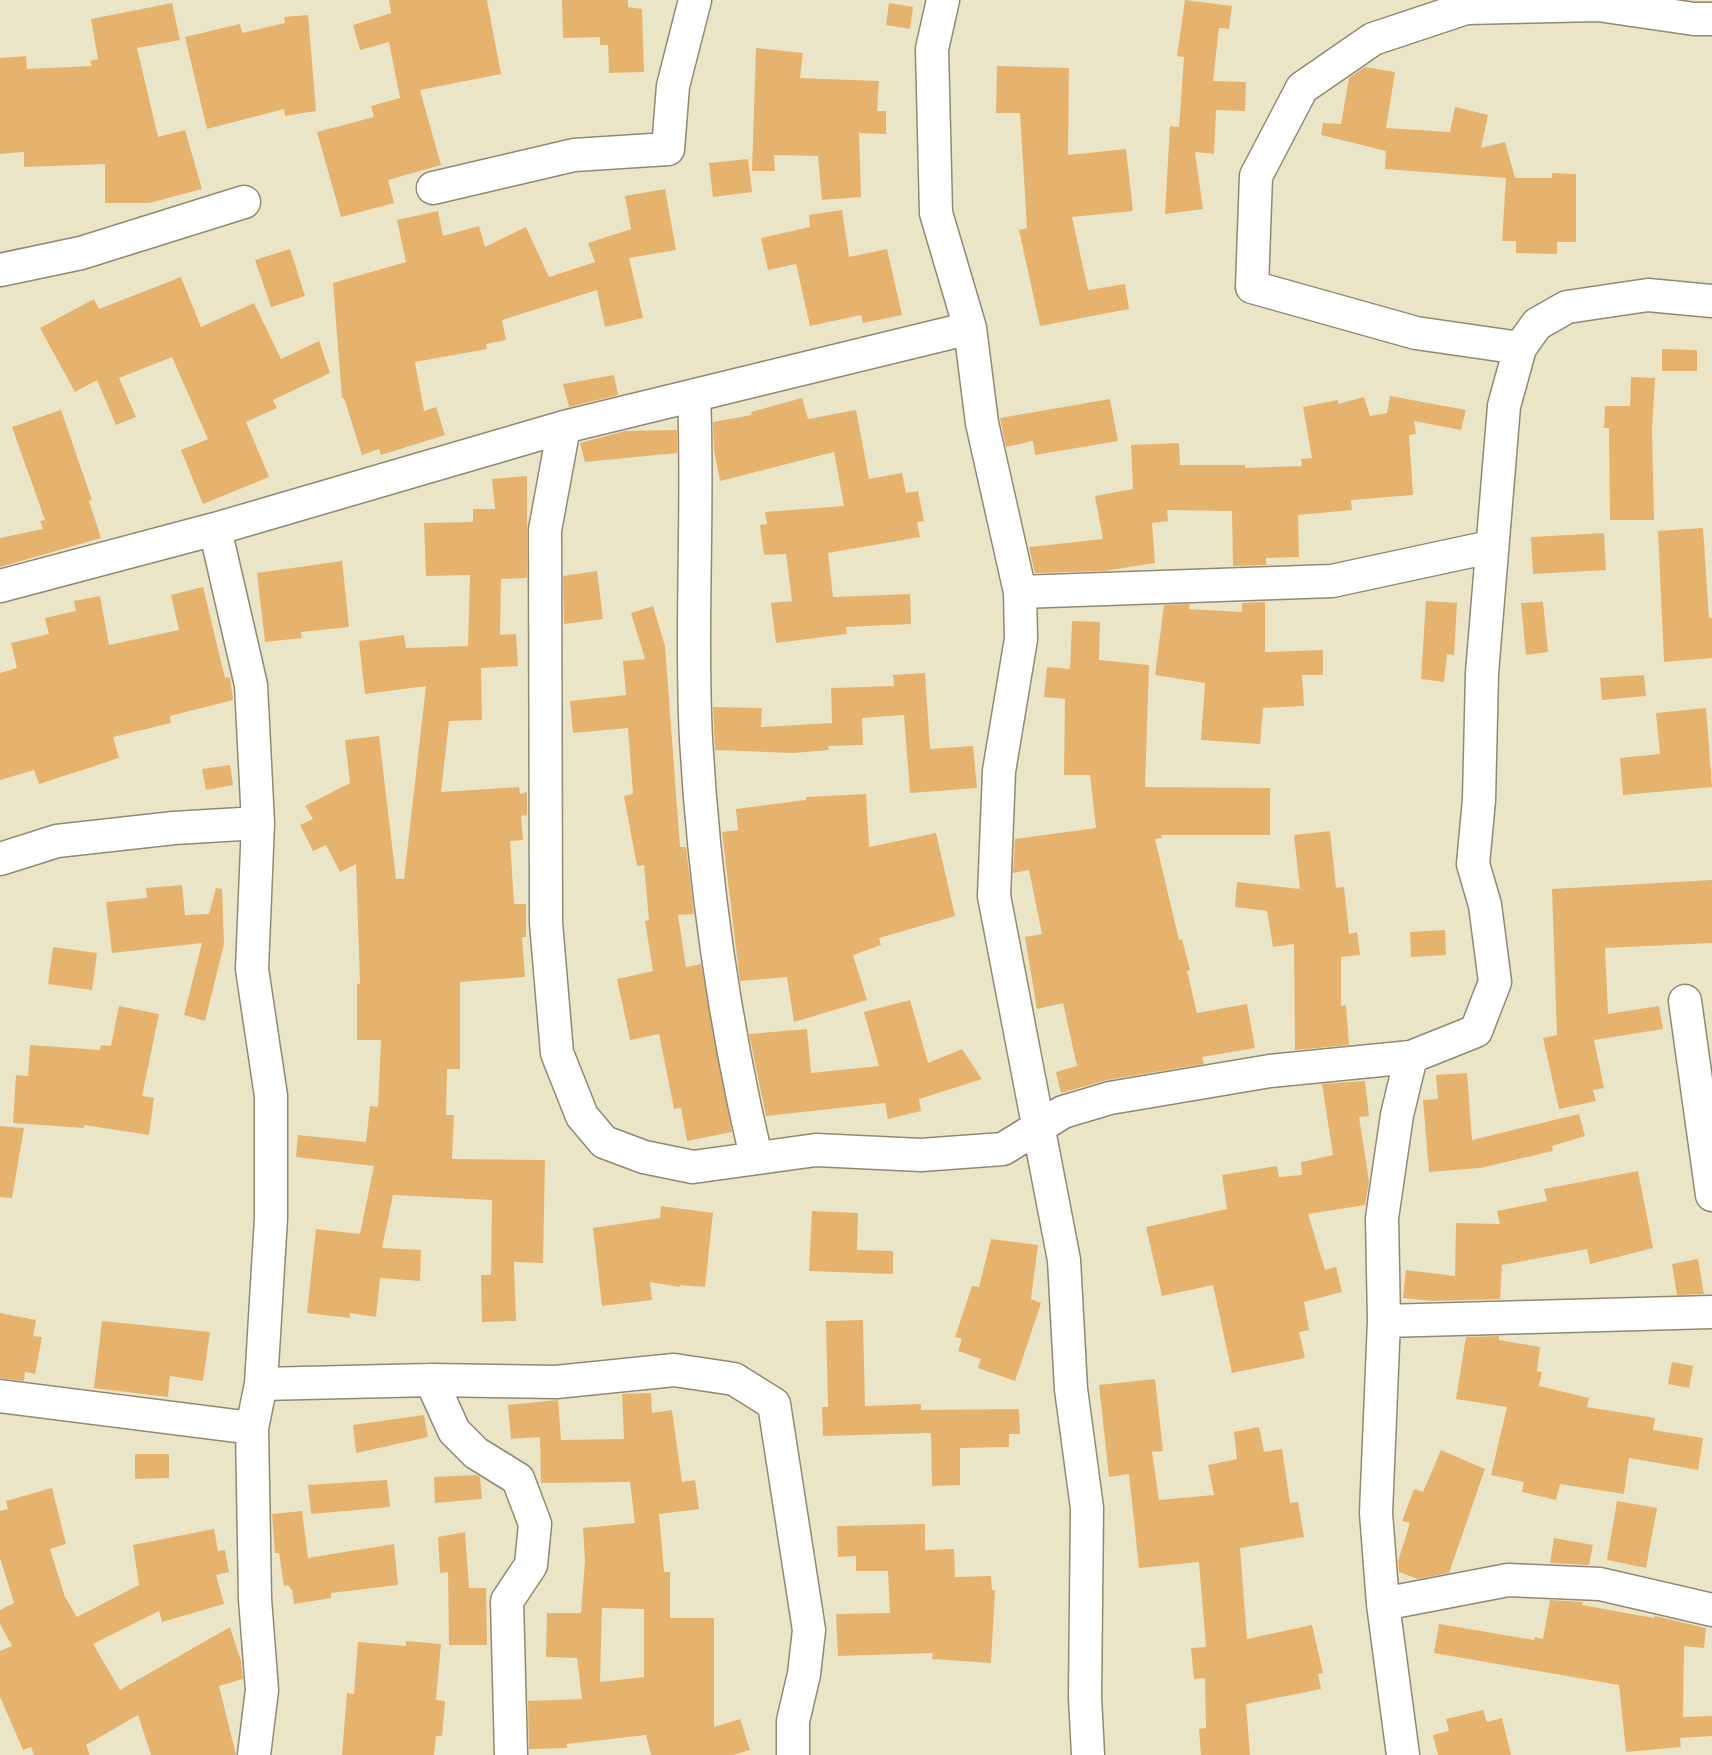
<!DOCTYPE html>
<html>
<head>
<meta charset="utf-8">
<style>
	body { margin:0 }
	canvas { display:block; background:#ebe5c8 }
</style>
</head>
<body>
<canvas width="1712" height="1755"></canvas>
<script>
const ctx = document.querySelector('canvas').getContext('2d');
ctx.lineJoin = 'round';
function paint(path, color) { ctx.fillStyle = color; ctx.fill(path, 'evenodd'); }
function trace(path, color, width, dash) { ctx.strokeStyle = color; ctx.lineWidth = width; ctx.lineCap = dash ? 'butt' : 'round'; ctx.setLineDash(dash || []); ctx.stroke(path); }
paint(new Path2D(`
	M389,0H487L501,74L420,90L441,165L388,180L394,203L341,217L317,132L374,117L371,106L400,98L389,42L360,50L353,25L391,13Z
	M562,0H628V7L642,9L644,72L609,73L608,45H600V37L563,38Z
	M1185,0L1232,6L1229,29L1219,28L1213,81L1246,82L1245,111L1216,110L1214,154L1195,152L1203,209L1165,214L1170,126L1179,127L1184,57L1177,56Z
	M172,3L180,40L137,48L158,137L185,130L202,189L149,203H105V164L24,167V152L0,154V58L26,56L27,69L92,66L90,61L98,59L91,19Z
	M889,3L913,7L910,29L886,25Z
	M308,15L316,111L285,116L284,109L207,129L185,37L240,24L242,33L285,23L284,17Z
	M756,48L803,53L800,78L879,81L877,111H886V134L859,133L861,197L822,200L818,156L774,155L775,171H752Z
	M997,66L1069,68L1068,155L1126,149L1133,211L1072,217L1088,290L1125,284L1129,309L1040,326L1019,230L1027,228L1020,113H996Z
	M1365,67L1395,72L1386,128L1450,132L1455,107L1488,115L1481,148L1505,142L1515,178H1552V173L1576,174V242H1557V254L1516,253V241H1502L1506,178L1385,169L1386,151L1321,135L1323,123L1341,124L1349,78Z
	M748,159L752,192L713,197L709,163Z
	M665,189L676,250L629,258L643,318L605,327L597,290L502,320L506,340L486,344L487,349L415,362L424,411L436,407L445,435L381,455L379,449L362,455L344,398H342L333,283L406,262L397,220L438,211L443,236L479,226L485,247L526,227L549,277L595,262L588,243L631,229L625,196Z
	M842,210L849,257L887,249L902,315L863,323L861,315L810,326L796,264L768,270L761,238L810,227L809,215Z
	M290,249L305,296L271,307L255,260Z
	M181,277L201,327L254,303L281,359L319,341L330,373L273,400L277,408L246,422L269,477L203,504L181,450L208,439L172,357L119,378L136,417L116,425L97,380L75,392L40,328L94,299L99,309Z
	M1662,349L1697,350V371H1662Z
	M614,375L618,395L569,407L563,384Z
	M1631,377L1655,378L1652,429L1654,520H1610L1609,428H1604L1605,406H1630Z
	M1390,396L1466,410L1461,430L1414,421L1416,434L1409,435L1413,495L1351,500L1352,510L1298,515L1299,557L1266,558V565L1233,566L1232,511L1167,510L1168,521L1152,523L1155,563L1104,571L1035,573L1029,547L1103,539L1095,496L1133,489L1131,445L1179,443L1180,465H1245V468L1302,466L1301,459L1312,458L1303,407L1338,400V404L1364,397L1370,416L1387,413Z
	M802,398L808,419L856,410L869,479L902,473L906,493L918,491L924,521L917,522L920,537L828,553L833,597L910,594L911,624L846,627L847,634L776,643L771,603L792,601L786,554L764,555L760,525L767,524L765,512L844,506L834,452L720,481L714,450L713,422L752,415L751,412Z
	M1110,399L1118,441L1035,455L1033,441L1006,447L1000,418Z
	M61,410L92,500L89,501L101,538L0,567V538L43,529L40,521L45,520L12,427Z
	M677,430V453L585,462L580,443L625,431Z
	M527,476V578L501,579L500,635L516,634L518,666L481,668L482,720L449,721L441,792L519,787L520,794L527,792V815L521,816L523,840L510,841L514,904H526V937H522L525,977L460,982V1069H447L446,1115H454L452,1159L545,1160L543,1263L514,1262L516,1321L482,1322L481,1275H491L492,1200L393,1195L382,1248L421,1250L420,1281L380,1278L376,1317L350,1313V1318L307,1313L316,1229L360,1234L374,1166L296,1157L298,1135L366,1142L370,1106L378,1107L381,1040H357V984H360L356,864L340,872L326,845L313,851L300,825L313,819L305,806L350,783L345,740L379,736L396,879H404L426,686L365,694L359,641L404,635L406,648L468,646L470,575L426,576L424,523L473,522V509H495L492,479Z
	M1703,528L1709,618H1712V658L1664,662L1658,531Z
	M1604,533L1606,570L1533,574L1531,537Z
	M342,561L349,627L301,632L302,638L265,642L257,573Z
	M597,571L603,619L564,624L563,576Z
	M203,587L225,678L230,677L233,700L170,716L171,723L113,737L119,758L39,784L34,770L0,780V673L17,668L11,643L49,634L45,618L76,611L74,601L100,596L109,645L179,630L171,595Z
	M1426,601L1457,603L1454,655L1447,654L1444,682L1421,679Z
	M1265,602V652L1323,650V675H1302L1304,706L1263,708L1260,744L1201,740L1205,683L1155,675L1164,605L1190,604L1189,609L1242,612V603Z
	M1543,602L1548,652L1526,655L1521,603Z
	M653,606L665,646L680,847H686L694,914L678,915L686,967L701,964L732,1132L687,1141L681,1108L674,1109L659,1034L630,1040L617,979L653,971L645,921L649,920L644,865L637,866L624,796L633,794L628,728L573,733L570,701L626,695L623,661L645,659L631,613Z
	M1072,621L1100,622L1099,660L1149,665L1145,787L1270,788V835H1161L1162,838L1155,839L1179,940L1182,939L1190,970L1187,971L1197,1013L1247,1004L1255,1048L1202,1057L1204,1064L1107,1080L1061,1093L1056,1072L1077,1066L1063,1003L1037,1009L1025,937L1042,934L1029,870L1013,873L1015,839L1096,828L1090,775H1064L1065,699L1044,697L1047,667L1070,669Z
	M925,673L930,749L973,746L977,788L910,793L904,715L862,718L863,745L828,746L829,750L793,753L715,750L713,707L762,708L761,727L832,723L831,688L894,686L893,675Z
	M1644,675L1646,696L1602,700L1600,678Z
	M1706,708L1712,787L1623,795L1620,758L1660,754L1656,713Z
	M230,765L233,785L206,790L202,769Z
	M866,794L869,847L936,833L955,916L879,938L881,945L853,955L867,1000L794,1022L787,977L740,981L722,832L738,830L736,809L806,800V797Z
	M1330,831L1336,888L1344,887L1349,934L1357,932L1360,955L1341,957V1006L1346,1005L1349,1045L1295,1050L1294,944L1273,947L1267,911L1235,907L1237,882L1300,889L1294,835Z
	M1712,880V943L1605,948L1608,1014L1659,1006L1663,1029L1594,1040L1604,1088L1593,1090L1596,1101L1559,1109L1543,1038L1557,1035L1552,889Z
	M182,885L185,915L209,914L216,888L222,889L224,944L205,1021L184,1015L202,943L112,953L106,902L147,898L146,888Z
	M1445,930L1446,955L1411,957L1410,932Z
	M53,947L97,953L92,990L48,984Z
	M910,1000L928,1063L962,1049L982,1079L919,1099L921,1111L888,1119L885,1103L766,1116L749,1034L807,1029L811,1073L879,1066L864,1012Z
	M119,1006L159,1014L142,1096L154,1098L149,1135L84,1125V1128L13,1123L16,1075L28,1076L30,1045L100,1050L101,1045L111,1046Z
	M1467,1073L1472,1140L1579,1114L1585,1136L1552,1146L1553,1151L1480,1168L1429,1172L1423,1100L1438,1099L1436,1075Z
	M1365,1081L1369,1116L1359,1117L1369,1181L1365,1205L1308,1214L1325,1270L1336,1267L1342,1292L1304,1302L1309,1330L1299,1332L1305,1358L1232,1373L1213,1285L1162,1296L1146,1227L1227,1209L1222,1175L1277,1166L1279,1177L1302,1175L1301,1162L1333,1155L1322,1084Z
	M0,1126L24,1128L12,1198L0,1197Z
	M1638,1171L1653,1248L1590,1264L1587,1249L1502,1265L1500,1299L1431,1301L1403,1298L1406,1270L1455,1276L1456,1223L1500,1224L1497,1211L1547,1201L1544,1189Z
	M661,1206L713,1213L705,1287L680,1285V1287L650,1282L652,1300L602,1306L593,1228L660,1218Z
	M812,1211L858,1213L857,1250L893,1251V1274L809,1271Z
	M991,1239L1038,1245L1031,1299L1041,1303L1015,1381L978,1368L981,1359L958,1351L962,1339L955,1337L972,1286L979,1287Z
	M1698,1259L1704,1294L1677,1295L1672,1264Z
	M0,1313L36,1320L33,1336L42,1337L35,1374L25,1372L24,1381L0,1378Z
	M863,1320L865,1406L921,1404V1410L1019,1409L1020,1434H1009V1447L960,1448V1485L932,1486L931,1433L823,1436L822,1407H828L826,1321Z
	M102,1321L210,1332L203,1381L170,1376L168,1397L94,1388Z
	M1499,1336V1340L1540,1347L1537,1371L1542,1372L1539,1386L1589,1398L1587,1407L1655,1418L1653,1430L1703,1438L1698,1470L1629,1458L1624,1494L1560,1484L1556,1500L1522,1492L1524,1482L1491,1475L1507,1407L1456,1399L1466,1337Z
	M1672,1362L1693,1366L1689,1388L1668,1384Z
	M1155,1379L1163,1451L1152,1452L1159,1500L1214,1495L1208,1465L1237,1459L1234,1432L1259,1427L1264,1452L1282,1449L1290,1503L1298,1502L1304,1537L1240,1548L1247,1639L1312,1625L1323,1673L1318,1674L1321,1689L1246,1704L1250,1755H1201L1199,1729L1206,1728L1205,1678L1194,1679L1191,1648L1206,1647L1199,1562L1139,1568L1129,1474L1109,1477L1099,1385Z
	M651,1393L652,1413L672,1410L682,1482L695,1480L699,1509L659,1514L664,1572H670V1618H714V1727L740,1719L750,1750L733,1755H651L646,1735L567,1744V1748L529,1749L528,1701L582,1699L577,1658L546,1657L547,1613H581L585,1561L583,1528L635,1523L630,1482L541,1483L540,1437L511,1439L508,1405L558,1400L561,1440L624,1439L622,1394ZM602,1608L644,1609V1677L600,1682Z
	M424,1415L428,1437L356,1453L353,1425Z
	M1441,1450L1485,1469L1449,1573L1418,1579L1399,1572L1398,1561L1410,1523L1402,1521L1414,1489L1423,1492Z
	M135,1454H169V1478L135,1479Z
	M476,1475L480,1477L482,1499L435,1503L434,1477Z
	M387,1480L390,1507L311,1514L308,1485Z
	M52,1488L66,1544L50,1549L65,1597L77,1617L139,1585L133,1545L214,1529L218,1551L225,1550L229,1572L216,1575L224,1604L162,1622L159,1611L93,1644L120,1690L230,1627L241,1661L243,1679L219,1686L236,1755H151L138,1715L86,1745L90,1755H34L31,1747L23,1750L0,1697V1651L12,1646L0,1624V1610L14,1603L0,1558V1511L8,1509L6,1501Z
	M1617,1501L1657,1508L1646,1568L1607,1560Z
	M302,1511L308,1558L394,1544L398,1585L331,1593V1598L294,1604L292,1590L288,1585L284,1586L279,1553H275L272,1514Z
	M925,1524V1550L954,1549L955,1577L991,1576L992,1590H995L991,1663L932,1659L933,1653L838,1656L836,1614L890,1613L888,1571H856V1556L838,1557L837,1526Z
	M465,1532L469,1588H486L487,1645H449L448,1572L440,1573L438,1537Z
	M1554,1538L1593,1545L1589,1565L1550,1563Z
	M1550,1600L1583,1602L1582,1605L1654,1618L1655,1616L1706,1628L1704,1648L1684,1646L1683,1717L1712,1716V1736L1680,1738L1681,1747L1626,1752L1619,1685L1434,1653L1439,1624L1534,1640L1535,1637L1543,1639Z
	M406,1641L441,1644L436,1700L445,1701L442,1736H436L434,1755H342L347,1693L354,1694L358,1642L406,1646Z
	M1483,1710L1487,1722L1502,1718L1511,1755H1438L1433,1735L1449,1731L1446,1719Z`), '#e6b36f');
const minor = new Path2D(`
	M943,0L932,49L936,213L970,328L982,423L1020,592L1021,639L999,771L994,896L1064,1260L1071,1389L1087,1508L1085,1697L1088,1755
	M433,188L574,155L668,149L673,86L695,0
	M0,270L81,253L244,202
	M1520,348L1416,333L1252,287L1256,176L1302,88L1373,39L1466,8L1598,5L1694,19H1712
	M694,396C699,510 690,625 696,739C704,879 724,1021 756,1157
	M564,427L545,530L546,923L557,1053L582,1116L604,1142L644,1157L693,1167L816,1150L921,1155L1003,1149L1063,1112L1110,1098L1270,1071L1411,1057L1476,1031L1495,982L1485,905L1473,864L1479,800L1482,673L1504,406L1520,348L1537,324L1567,307L1648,295L1712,301
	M215,529L251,685L258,823L252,969L271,1096V1218L261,1384L252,1428L255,1599L262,1690L254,1755
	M0,586L215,529L564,427L970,328
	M1020,592L1332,581L1490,547
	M0,859L57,841L174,828L258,823
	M1685,1001L1712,1195
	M1384,1321L1712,1312
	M431,1380L454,1431L476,1453L518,1479L535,1524L531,1565L507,1601L511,1755
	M261,1384L431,1380L556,1382L674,1370L734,1379L774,1404L809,1630L804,1674L793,1721V1755
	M0,1396L252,1428
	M1383,1604L1508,1580L1600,1584L1712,1610
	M1403,1755L1383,1604L1376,1513L1384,1321L1382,1218L1397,1115L1411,1057`);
trace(minor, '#938873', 35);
trace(minor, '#fff', 32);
</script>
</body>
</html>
